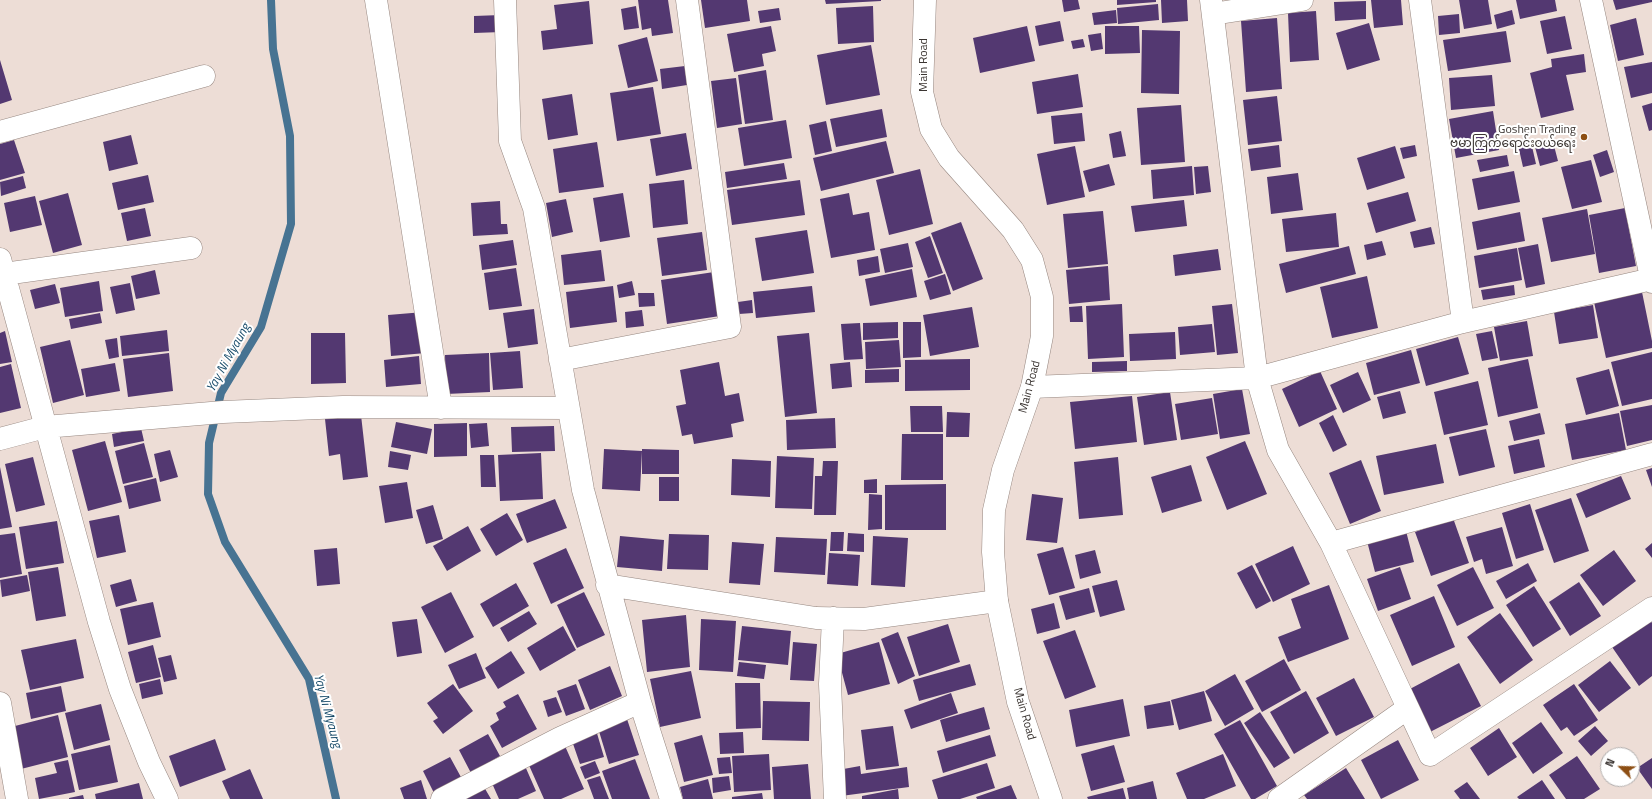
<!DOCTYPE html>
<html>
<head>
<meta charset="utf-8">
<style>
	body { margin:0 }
	#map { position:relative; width:1652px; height:799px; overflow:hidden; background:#edddd6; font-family:"Titillium Web",sans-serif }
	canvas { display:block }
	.north { position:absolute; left:1600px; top:747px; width:40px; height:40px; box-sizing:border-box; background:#fff; border:1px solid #b1aead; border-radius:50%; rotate:293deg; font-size:11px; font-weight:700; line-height:16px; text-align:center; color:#3b3532 }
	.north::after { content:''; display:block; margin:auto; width:14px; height:18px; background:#8d4f14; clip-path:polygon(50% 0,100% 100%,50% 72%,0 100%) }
</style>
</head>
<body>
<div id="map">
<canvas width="1652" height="799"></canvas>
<div class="north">N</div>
</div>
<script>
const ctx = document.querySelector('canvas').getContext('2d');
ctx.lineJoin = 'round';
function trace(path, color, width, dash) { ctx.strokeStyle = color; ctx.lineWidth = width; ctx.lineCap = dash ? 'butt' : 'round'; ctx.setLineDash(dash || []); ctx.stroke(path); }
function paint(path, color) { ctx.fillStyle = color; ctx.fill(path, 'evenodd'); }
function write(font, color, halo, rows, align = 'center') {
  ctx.font = font + ' "Titillium Web","Noto Sans Myanmar",sans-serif'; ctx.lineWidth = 4; ctx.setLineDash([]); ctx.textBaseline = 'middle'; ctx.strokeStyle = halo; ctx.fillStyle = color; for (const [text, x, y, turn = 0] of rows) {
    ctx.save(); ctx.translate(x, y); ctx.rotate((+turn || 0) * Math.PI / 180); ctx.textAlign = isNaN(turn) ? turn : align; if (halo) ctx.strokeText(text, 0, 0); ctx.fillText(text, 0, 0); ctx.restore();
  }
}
trace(new Path2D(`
	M271,0L273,49L290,136L291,224L261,327L221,393L209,443L208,494L225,542L309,679L336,799`), '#477392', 8);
paint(new Path2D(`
	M638,0H668L673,33L652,36L651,28L642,30Z
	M701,0H747L750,21L705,28Z
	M825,0H881V1L826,4Z
	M1062,0H1078L1080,9L1064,12Z
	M1117,0H1156V2L1117,5Z
	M1161,0H1187L1188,21L1162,23Z
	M1371,0H1401L1403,25L1374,28Z
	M1459,0H1488L1492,24L1464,29Z
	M1516,0H1555L1557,11L1520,19Z
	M1613,0H1652V2L1616,10Z
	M589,1L593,44L543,50L541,31L557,29L554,5Z
	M1366,1V19L1335,21L1334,2Z
	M1158,4L1159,20L1118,24L1117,8Z
	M636,6L639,28L624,30L621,9Z
	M873,6L874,42L838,44L836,8Z
	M779,8L781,20L760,23L758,11Z
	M1116,10L1117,23L1094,25L1092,13Z
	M1512,10L1515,24L1497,29L1494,15Z
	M1316,11L1319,60L1290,62L1288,13Z
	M1459,14L1460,33L1439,35L1438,16Z
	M501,15L502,32L474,33V16Z
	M1565,16L1572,49L1547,54L1540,21Z
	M1277,18L1282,89L1246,92L1241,21Z
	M1636,18L1644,55L1618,61L1610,25Z
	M1060,21L1064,41L1039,46L1035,26Z
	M1369,23L1380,60L1347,70L1336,33Z
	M771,26L776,51L762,54L764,66L734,72L727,34Z
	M1027,26L1035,61L980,73L973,38Z
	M1105,26H1139L1140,53L1105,54Z
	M1142,30L1180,31L1179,94L1141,93Z
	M1506,31L1511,62L1448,71L1443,40Z
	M1101,33L1103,49L1091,51L1088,35Z
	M647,37L658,81L628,88L618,45Z
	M1083,39L1085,47L1073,49L1071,41Z
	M871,45L880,95L826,105L817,55Z
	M1584,54L1586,72L1566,75L1574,110L1541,118L1530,73L1552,67L1551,59Z
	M0,60L12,100L0,104Z
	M1652,62V93L1631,98L1624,67Z
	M685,66L687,85L662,89L660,69Z
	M766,70L773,120L745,124L738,75Z
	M1078,74L1083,107L1037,114L1032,82Z
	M1492,75L1495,106L1451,110L1449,78Z
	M736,78L742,124L717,128L711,81Z
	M653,87L661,134L617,141L610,93Z
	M572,94L578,135L548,140L542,99Z
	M1277,96L1282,141L1248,145L1243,100Z
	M1652,103V130L1649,131L1642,106Z
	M1181,105L1185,162L1141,165L1137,108Z
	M882,109L887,137L836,147L830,119Z
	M1493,111L1499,150L1456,158L1449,119Z
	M1082,113L1085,141L1054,144L1051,116Z
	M786,120L792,158L744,166L738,128Z
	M826,121L832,151L815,155L809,125Z
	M1121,131L1126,156L1113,158L1109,134Z
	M686,133L692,169L656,176L650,139Z
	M131,135L138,164L109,171L103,142Z
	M1552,138L1558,161L1540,166L1534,143Z
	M14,140L25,173L0,180V144Z
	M886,141L894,173L821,191L813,158Z
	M597,142L604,187L559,193L553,149Z
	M1531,142L1536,164L1523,167L1518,145Z
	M1279,145L1281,167L1251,171L1248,149Z
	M1415,145L1417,156L1403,159L1400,148Z
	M1075,146L1085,197L1047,205L1037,154Z
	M1395,146L1405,178L1367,190L1357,158Z
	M1607,150L1614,172L1600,177L1593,155Z
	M1507,155L1509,166L1480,172L1477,160Z
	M1591,160L1602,202L1572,209L1561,167Z
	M784,163L787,179L727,188L725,172Z
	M1109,164L1115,185L1089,192L1083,171Z
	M1192,166L1194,195L1153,199L1151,170Z
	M1208,166L1211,192L1196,194L1194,167Z
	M920,169L933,224L889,235L876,180Z
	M1514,171L1520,202L1478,210L1472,179Z
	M1298,173L1303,210L1271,214L1267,177Z
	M148,175L154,202L118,210L112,183Z
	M23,176L26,188L1,196L0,182Z
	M684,180L688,224L653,228L649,184Z
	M800,180L805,215L732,225L727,190Z
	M1408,192L1416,221L1376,233L1367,203Z
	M68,193L82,245L53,253L39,201Z
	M623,193L630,237L600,242L593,198Z
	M849,193L853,215L869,212L875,250L831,258L820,199Z
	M35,196L42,225L10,232L4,203Z
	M566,199L573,232L552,237L546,203Z
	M1184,200L1187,226L1135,232L1131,206Z
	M500,201L501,224H507L508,234L473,236L471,203Z
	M145,208L151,236L127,241L121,213Z
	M1625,208L1636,266L1599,273L1589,215Z
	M1587,209L1595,254L1551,262L1542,218Z
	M1103,211L1108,264L1068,268L1063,214Z
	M1520,212L1525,241L1477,250L1472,222Z
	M1336,213L1339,247L1286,252L1282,219Z
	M961,222L983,279L953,291L931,233Z
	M1431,227L1435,244L1414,248L1410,232Z
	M807,230L814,273L762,281L755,238Z
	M702,232L707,270L662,276L657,238Z
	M930,236L943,273L928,278L915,242Z
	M513,240L517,265L482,270L479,245Z
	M1382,241L1386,255L1367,260L1364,245Z
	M908,243L913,267L885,273L880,249Z
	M1538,244L1545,284L1526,288L1518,248Z
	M1349,246L1356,274L1286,293L1279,264Z
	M1517,248L1522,280L1479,288L1474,256Z
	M1218,249L1221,270L1175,276L1173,255Z
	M601,250L605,281L564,285L561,255Z
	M878,256L880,272L859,276L857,260Z
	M1108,266L1110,300L1069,304L1066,270Z
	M516,268L522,306L489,310L484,273Z
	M912,269L917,297L870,306L865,279Z
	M155,270L160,294L136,299L131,276Z
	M714,272L720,316L667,324L661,280Z
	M945,274L951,294L930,300L924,281Z
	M1367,276L1378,328L1332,338L1320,287Z
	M99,281L103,311L65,317L60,288Z
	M632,281L635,295L619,298L617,285Z
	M130,283L135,310L116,314L110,287Z
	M55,284L60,303L35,309L30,290Z
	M1514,285L1515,295L1483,300L1481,290Z
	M613,286L617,322L570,328L566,292Z
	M812,286L815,312L756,318L753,292Z
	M1642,292L1652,341V348L1606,358L1594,302Z
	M638,293H654L655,306L639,307Z
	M752,300L753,313L739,314L738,302Z
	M1122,304L1124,357L1088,359L1086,306Z
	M1232,304L1238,353L1217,355L1212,306Z
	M1593,305L1598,338L1559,344L1554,312Z
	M1082,306L1083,322H1070L1069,307Z
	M972,307L979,347L930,356L923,315Z
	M534,309L538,344L508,348L503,313Z
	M642,310L644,326L626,328L625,312Z
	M424,312L426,353L391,356L388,315Z
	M100,313L102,323L71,329L69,319Z
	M1527,321L1533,356L1500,361L1494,327Z
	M898,322V338L863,340V323Z
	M903,322H921V357L903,358Z
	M860,323L863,359L844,360L841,324Z
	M1212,324L1215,352L1180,355L1178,327Z
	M167,330L169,351L122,356L120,336Z
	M5,331L12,362L0,364V333Z
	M1492,331L1498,358L1482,361L1476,334Z
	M1175,332L1176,359L1130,361L1129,334Z
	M311,333H345L346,383L311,384Z
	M809,333L817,413L785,417L777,336Z
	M1458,337L1469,374L1426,386L1416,349Z
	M117,338L119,357L109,359L105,340Z
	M70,340L84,395L53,403L40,347Z
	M899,340L901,367L866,369L865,342Z
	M1411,350L1420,383L1374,395L1366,363Z
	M520,351L523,388L493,390L490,353Z
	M1652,352V399L1622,406L1611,362Z
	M169,353L173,391L128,397L123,359Z
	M489,353L490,392L446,394L445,355Z
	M419,356L421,384L386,387L384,360Z
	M970,359V390L905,391V360Z
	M1528,359L1538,408L1498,417L1488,368Z
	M1127,361V371L1092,372V362Z
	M719,362L725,396L739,393L744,421L731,424L733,437L694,444L692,434L682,436L676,406L686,404L680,370Z
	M850,362L852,387L832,389L830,364Z
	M115,363L120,391L86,397L81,369Z
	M11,364L21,408L0,413V367Z
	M899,369V382L865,383V370Z
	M1609,369L1619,406L1586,415L1576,378Z
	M1320,371L1337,409L1299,427L1282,389Z
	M1358,372L1371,400L1343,413L1330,385Z
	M1478,381L1488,425L1444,435L1434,392Z
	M1242,389L1250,434L1220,439L1213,394Z
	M1400,391L1406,413L1383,419L1377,397Z
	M1170,392L1177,440L1144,445L1137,397Z
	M1132,396L1137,442L1075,449L1070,402Z
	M1212,398L1218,434L1181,440L1175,404Z
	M1652,405V440L1627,446L1620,411Z
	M910,406H942L943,432H911Z
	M947,412L970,413L969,437H946Z
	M1540,413L1545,434L1514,441L1509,421Z
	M1619,413L1626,450L1572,460L1565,424Z
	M361,415L368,477L343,480L340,454L329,456L325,419Z
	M1333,415L1347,445L1333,452L1319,423Z
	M835,418L836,448L787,450L786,420Z
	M396,422L432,429L427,454L391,447Z
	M467,423V456L434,457V424Z
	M487,423L489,446L471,448L469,424Z
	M554,426L555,451L512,452L511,427Z
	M141,428L144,441L114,447L112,434Z
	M1486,429L1495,467L1459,476L1449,437Z
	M902,434H943V480H901Z
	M1539,439L1545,467L1514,474L1508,446Z
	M105,441L122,502L88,511L72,450Z
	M1245,441L1267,494L1227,510L1206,457Z
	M144,443L153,477L123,484L115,451Z
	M1436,444L1444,483L1384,495L1376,456Z
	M604,449L642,451L640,491L602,489Z
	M642,449L679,450V474H642Z
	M170,450L178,477L160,482L154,454Z
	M390,451L411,455L408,470L388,467Z
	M541,453L543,499L500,501L498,455Z
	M480,455H494L496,487H481Z
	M777,456L814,458L812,509L775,508Z
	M33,457L45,505L16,512L5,464Z
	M1118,457L1123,515L1079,519L1074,462Z
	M732,459L771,461L770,497L731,495Z
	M1361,460L1381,511L1350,524L1329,473Z
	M823,461H838L836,515H814L815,476H822Z
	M1191,465L1202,501L1162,513L1151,477Z
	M0,467L12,527L0,529Z
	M1652,468V487L1646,470Z
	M1621,476L1631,499L1586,518L1576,494Z
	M659,477H679V501H659Z
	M156,478L161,501L129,509L124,486Z
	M877,479V493H864V480Z
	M407,482L413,518L385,523L379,486Z
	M946,484V530H885V485Z
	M869,494L882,495V529L868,530Z
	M1032,494L1063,498L1057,543L1026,540Z
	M1571,498L1589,551L1554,563L1535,510Z
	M555,499L567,528L527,543L516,514Z
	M1530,504L1544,550L1516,559L1502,513Z
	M433,505L443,539L426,544L416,510Z
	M507,513L523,540L496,556L480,529Z
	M119,515L126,552L97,558L89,521Z
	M1453,518L1469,563L1431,576L1415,532Z
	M57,521L64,563L26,569L19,527Z
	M468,526L481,551L447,571L433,546Z
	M1502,527L1513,566L1486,574L1482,559L1474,562L1466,537Z
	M1406,531L1414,562L1375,572L1367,541Z
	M831,532H844L843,551H830Z
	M15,533L22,574L0,578V535Z
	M848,533L864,534V552L847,551Z
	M669,534L709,535L708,570L667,569Z
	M620,536L664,540L662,571L617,567Z
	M873,536L908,538L905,587L871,585Z
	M776,537L827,539L825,575L774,572Z
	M732,542L764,544L760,585L729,583Z
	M1652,543V558L1645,549Z
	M1293,546L1310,584L1273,602L1255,564Z
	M1063,547L1075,588L1049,595L1037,554Z
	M337,548L340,584L317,586L314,550Z
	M566,548L584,588L551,604L533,563Z
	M1095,550L1101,573L1080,579L1075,555Z
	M1614,550L1636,581L1603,606L1580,575Z
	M829,553L860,555L858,586L827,584Z
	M1528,563L1537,581L1506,599L1496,581Z
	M1252,565L1271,601L1256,609L1237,573Z
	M58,567L66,616L36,621L28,572Z
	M1400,567L1411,599L1378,611L1367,579Z
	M1473,567L1494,608L1457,626L1437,585Z
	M27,575L30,591L2,597L0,580Z
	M131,579L137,601L116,607L110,585Z
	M1117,580L1125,610L1100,617L1092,586Z
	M1579,582L1601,616L1570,636L1549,602Z
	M516,583L529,606L493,627L480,604Z
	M1329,585L1349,639L1288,662L1278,637L1301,628L1291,599Z
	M1534,586L1561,629L1533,647L1506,605Z
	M1089,588L1095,612L1066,620L1059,596Z
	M451,592L474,637L445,653L421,607Z
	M584,592L605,635L577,648L557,605Z
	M1434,596L1455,647L1412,666L1390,615Z
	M153,602L161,637L128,645L120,609Z
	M1054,603L1060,628L1037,634L1031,609Z
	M529,611L537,624L508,642L500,628Z
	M1500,613L1533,660L1500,684L1467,637Z
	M686,615L690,667L647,672L642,620Z
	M417,619L422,653L397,657L392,622Z
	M701,619L736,621L733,672L699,670Z
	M1651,621L1652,623V676L1639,686L1612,647Z
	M948,624L960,662L919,676L907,637Z
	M563,626L576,650L540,671L527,648Z
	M742,626L791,631L788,665L738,660Z
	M1075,630L1096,687L1065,699L1043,641Z
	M898,632L915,676L898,684L881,639Z
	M76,639L84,678L30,690L21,650Z
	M793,642L817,644L814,681L790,680Z
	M879,642L890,684L848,695L837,654Z
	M153,645L161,677L136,683L128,652Z
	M511,651L525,673L498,689L485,668Z
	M476,653L486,678L459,689L448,665Z
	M171,655L177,679L164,682L158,658Z
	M1284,659L1301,690L1262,712L1245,681Z
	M1610,661L1631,688L1599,712L1578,685Z
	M739,662L766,665L764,679L737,676Z
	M1459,663L1481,706L1430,732L1408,690Z
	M970,664L976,685L919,701L913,680Z
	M610,666L622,696L590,710L578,680Z
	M691,671L701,718L660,727L650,679Z
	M1235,674L1254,709L1225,726L1205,691Z
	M1354,678L1374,717L1336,736L1316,698Z
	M160,679L163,694L142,699L139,684Z
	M735,683H760L761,728L736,729Z
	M453,684L473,711L443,734L433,721L438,718L427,703Z
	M576,684L585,709L566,716L557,691Z
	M1574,684L1598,720L1574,736L1567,727L1561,731L1543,705Z
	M61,686L66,711L31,719L26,693Z
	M1204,691L1212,721L1179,730L1171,700Z
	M1306,691L1329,733L1294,754L1270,712Z
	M951,693L958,713L911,729L904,710Z
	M518,694L537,729L502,748L490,726L499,720L496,713L506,707L503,702Z
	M556,697L562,712L548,717L543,701Z
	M1123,699L1130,736L1076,747L1069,710Z
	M763,701L810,702L809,741L762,740Z
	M1170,701L1174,725L1147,729L1144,706Z
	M101,704L110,740L74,750L65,713Z
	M984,707L990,729L946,742L940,720Z
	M1260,712L1290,758L1274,768L1244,723Z
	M58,715L68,757L21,769L11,727Z
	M627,719L639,755L609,764L598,728Z
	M1240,720L1277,786L1255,799H1251L1214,734Z
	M1541,722L1563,753L1533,774L1512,743Z
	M893,726L899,766L866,770L861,730Z
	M1595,726L1608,741L1591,756L1578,741Z
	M1499,728L1517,757L1488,776L1470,748Z
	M596,730L604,757L580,764L571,738Z
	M743,732L744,753L720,754L719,733Z
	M488,734L500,756L471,773L459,750Z
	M702,735L713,775L684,782L674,743Z
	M990,735L996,756L943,773L937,751Z
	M215,739L226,770L180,787L169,756Z
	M1398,740L1419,780L1381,799L1361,760Z
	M110,745L118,782L79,790L71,754Z
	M1114,745L1125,782L1091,791L1081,754Z
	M565,746L584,789L561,799H544L528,763Z
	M769,754L771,790L734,792L732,756Z
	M1223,754L1236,786L1204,799H1187L1176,773Z
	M1577,756L1600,789L1584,799H1566L1549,775Z
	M450,757L462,779L434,793L423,771Z
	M730,757L732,773L719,774L717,758Z
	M1652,758V789L1637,768Z
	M635,759L650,799H612L602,771Z
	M68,760L75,792L39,799L35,778L57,773L54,763Z
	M595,761L600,773L585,779L580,767Z
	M987,763L995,788L960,799H938L932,780Z
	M808,764L811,799H774L772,767Z
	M525,766L536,791L518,799H499L491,781Z
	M860,766L861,774L907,767L909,787L841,796L838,770Z
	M1346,768L1365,799H1307L1304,795Z
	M250,769L263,799H230L222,781Z
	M600,776L609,799H594L587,780Z
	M729,776L731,790L713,793L712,778Z
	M708,779L713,799H683L680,787Z
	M421,780L427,799H404L400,788Z
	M1542,780L1555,799H1519L1517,797Z
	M1153,781L1157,799H1129L1127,788Z
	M1467,782L1480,799H1460L1454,791Z
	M139,783L143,799H96L95,794Z
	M1011,785L1017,799H977L976,797Z
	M484,787L491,799H464Z
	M1123,788L1126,799H1088L1087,797Z
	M898,789L899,799H862V796Z
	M762,793L763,799H732V797Z
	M83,795L84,799H69V798Z`), '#533871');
const street = new Path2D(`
	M376,0L441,408
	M505,0L510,141L534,208L583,490L640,702L671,799
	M1211,0L1257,378L1278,450L1331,543L1408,708
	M1420,0L1463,322
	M1591,0L1652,282
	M1213,14L1302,0
	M0,132L204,76
	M0,259L99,622L120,689L149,762L167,799
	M4,274L191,248
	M560,360L730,327L687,0
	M1032,387L1257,378L1463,322L1652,279
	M0,439L45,427L223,412L343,407L568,408
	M1331,543L1652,454
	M607,585L816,618L864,619L997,601
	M833,618L830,684L835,799
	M0,703L17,799
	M442,799L560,738L640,702
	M1279,799L1408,708L1430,755L1652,608`);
const primary = new Path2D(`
	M925,0L922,92L931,129L949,158L1013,230L1032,260L1042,297V336L1032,387L1003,470L994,510L993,552L997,601L1018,702L1051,799`);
trace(street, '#968780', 23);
trace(primary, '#968780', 23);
trace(street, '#fff', 22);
trace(primary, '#fff', 22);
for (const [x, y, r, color] of [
	[1584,137,4,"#8d4f14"]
]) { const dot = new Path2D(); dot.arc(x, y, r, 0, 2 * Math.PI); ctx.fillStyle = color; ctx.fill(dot); trace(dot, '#fff', 1.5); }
write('12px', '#3b3532', '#fff', [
	["Main Road",924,65,-90],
	["Main Road",1030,387,-75],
	["Main Road",1024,714,74]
]);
write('12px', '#3b3532', '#fff', [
	["Goshen Trading",1576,130],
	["ဗမာကြက်ရောင်းဝယ်ရေး",1576,144]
], 'right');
write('italic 13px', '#154968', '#fff', [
	["Yay Ni Myaung",229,358,-61],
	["Yay Ni Myaung",327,711,75]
]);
</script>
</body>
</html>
